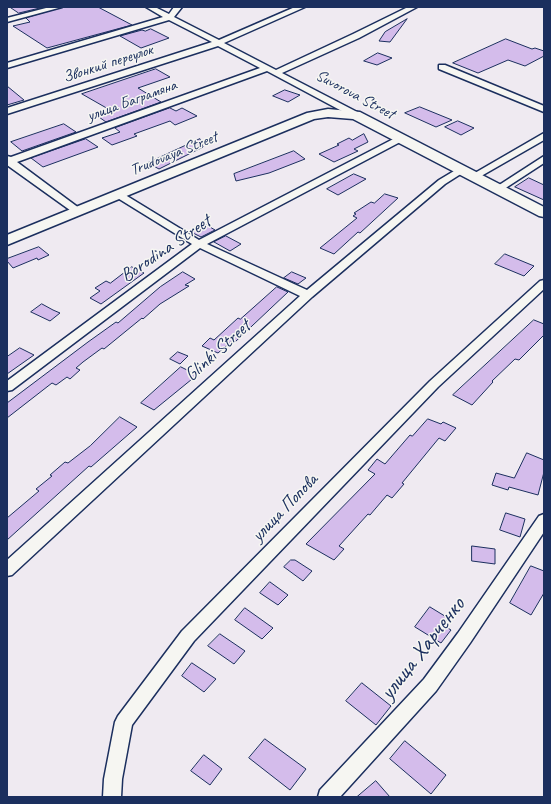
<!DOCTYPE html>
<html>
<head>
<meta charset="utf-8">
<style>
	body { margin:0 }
	#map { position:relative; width:551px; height:804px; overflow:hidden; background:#efeaf1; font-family:Caveat,sans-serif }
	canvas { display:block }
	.frame { position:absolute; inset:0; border:8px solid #1b2f5e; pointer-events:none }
</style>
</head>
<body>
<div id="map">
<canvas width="551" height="804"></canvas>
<div class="frame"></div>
</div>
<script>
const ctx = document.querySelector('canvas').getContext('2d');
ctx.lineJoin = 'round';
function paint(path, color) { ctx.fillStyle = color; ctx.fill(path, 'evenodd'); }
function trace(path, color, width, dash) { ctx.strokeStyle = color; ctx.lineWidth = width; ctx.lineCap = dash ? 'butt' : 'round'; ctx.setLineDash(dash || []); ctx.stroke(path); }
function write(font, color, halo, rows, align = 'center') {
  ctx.font = font + ' Caveat,sans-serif'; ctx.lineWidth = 3; ctx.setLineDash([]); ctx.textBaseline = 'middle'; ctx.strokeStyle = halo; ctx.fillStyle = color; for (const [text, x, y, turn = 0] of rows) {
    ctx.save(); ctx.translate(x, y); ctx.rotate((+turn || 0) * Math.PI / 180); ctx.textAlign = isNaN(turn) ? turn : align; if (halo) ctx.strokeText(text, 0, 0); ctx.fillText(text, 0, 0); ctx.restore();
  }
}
const building = new Path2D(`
	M10,7H44L19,13Z
	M63,7H98L132,25L47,48L13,26L30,22L26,18Z
	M407,19L390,42L379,41L385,32Z
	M151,29L169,38L141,48L120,36L142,30L145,31Z
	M506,39L532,49L535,48L544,51V56L525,66L508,60L478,73L453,63Z
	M378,53L392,58L377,65L364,61Z
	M156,69L170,77L138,88L161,102L106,122L96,115L110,110L82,94Z
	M7,86L24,100L7,105Z
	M285,90L300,95L288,102L273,96Z
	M420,107L452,120L436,127L405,113Z
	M170,108L176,111L182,108L197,116L175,125L170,121L134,134L137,136L112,145L102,138L120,132L115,128Z
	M458,121L474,128L461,135L445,127Z
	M64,124L76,132L22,151L11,142Z
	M364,134L368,142L354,149L358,151L334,162L319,154L339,145L337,144L349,138L352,140Z
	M86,139L98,147L43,167L31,158Z
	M200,139L203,147L159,169L148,163Z
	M294,151L305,159L269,173L236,181L234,174Z
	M354,174L366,179L338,195L327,189Z
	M529,178L544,185V200L515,187Z
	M385,194L398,198L360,233L358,232L334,254L320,248L357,218L353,216L356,214L354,213L371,202L374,203Z
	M205,224L215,230L201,237L191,232Z
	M226,236L241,244L230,251L214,242Z
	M39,247L49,255L38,260L37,258L13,268L7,261V259Z
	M505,254L534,266L524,276L495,264Z
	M132,267L144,273L101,304L90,298L100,291L95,288L106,281L110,283Z
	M183,272L195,279L185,285L189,286L160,304L143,319L142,318L104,349L102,348L83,362L76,368L80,370L70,379L67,377L56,385L52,383L7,418V403L88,342L116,322L118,323L160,287Z
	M292,272L306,278L298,284L284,278Z
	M277,287L288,292L235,342L232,341L218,353L202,346L210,338L214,340L238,318L240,319Z
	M42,304L53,310L60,313L50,321L31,312Z
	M534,320L544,324V335L519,360L515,359L492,381L493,382L472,405L453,395Z
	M20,348L34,355L7,374V357Z
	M178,352L188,356L180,364L170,359Z
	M181,367L197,375L154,410L141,403Z
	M120,417L137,427L91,467L89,466L7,540V518L39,491L36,489L52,476L50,475L65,462L68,463L90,446Z
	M428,419L441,424L443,422L456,428L445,441L439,438L402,483L404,484L392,498L387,495L370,515L368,514L339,546L344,549L334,560L306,544L375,474L368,470L377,459L385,464L410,435L412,436Z
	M527,453L544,460V472L538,495L509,487L508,490L492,485L496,473L514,478Z
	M506,513L525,519L520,537L500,530Z
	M472,546L495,549V564L472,561Z
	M291,560H295L312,571L303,581L284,567Z
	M531,566L544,571V593L531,615L510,603Z
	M270,582L288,595L278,605L260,593Z
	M430,607L448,618L443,625L451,630L441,643L415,627Z
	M245,608L273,628L262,639L235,620Z
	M220,634L245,651L234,664L208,646Z
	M192,663L216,679L204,692L182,676Z
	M362,683L391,706L376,725L346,701Z
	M265,739L306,769L290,790L249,758Z
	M405,741L446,775L431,794L390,759Z
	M204,755L222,769L210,785L191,771Z
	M376,781L390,797H357Z`);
paint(building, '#d4bceb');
trace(building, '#1b2f5e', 1);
const street = new Path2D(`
	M50,7H62L7,22V18Z
	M146,7H155L169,14L174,7H182L174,17L219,40L295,7H305L224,43L276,70L353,34L408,7H417L359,38L282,73L359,113L360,115L359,117H353L267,71L17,162L83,211L78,214L74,213L7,165V156L11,157L260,68L218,46L7,114V108L212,42L169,20L7,68V63L163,17Z
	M439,65H445L544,106V112L439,69Z
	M544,133V140L476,179L473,180L468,177Z
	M401,135L404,136L406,138L404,140L207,244L307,290L439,180L459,168L462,167L467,170L445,184L312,297L12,575L7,576V560L300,296L200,248L12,390L7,391V381L192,244L116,197L114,195L116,193H122L199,240Z
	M544,156V163L501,191H495L493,189Z
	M544,280V289L438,387L194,641L132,725L122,779L121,797H103L104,779L115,722L118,716L182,631L430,381L540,281Z
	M544,514V532L470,643L436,691L340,797H318L320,790L424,679L458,633L539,516Z`);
const secondary = new Path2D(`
	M328,109L360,112L544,207V217L539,216L353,119L328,117L314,119L7,245V235L307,113Z`);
trace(street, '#1b2f5e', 3);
trace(secondary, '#1b2f5e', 3);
paint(street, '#f6f6f2');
paint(secondary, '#f6f6f2');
write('16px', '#1b2f5e', '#f6f6f2', [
	["Звонкий переулок",108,64,-18],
	["Suvorova Street",355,95,28],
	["улица Баграмяна",132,101,-20],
	["Trudovaya Street",174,154,-22]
]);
write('19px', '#1b2f5e', '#f6f6f2', [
	["Borodina Street",166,249,-34],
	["Glinki Street",218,351,-42],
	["улица Попова",285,508,-46]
]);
write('23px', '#1b2f5e', '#f6f6f2', [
	["улица Харченко",423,649,-52]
]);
</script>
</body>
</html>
